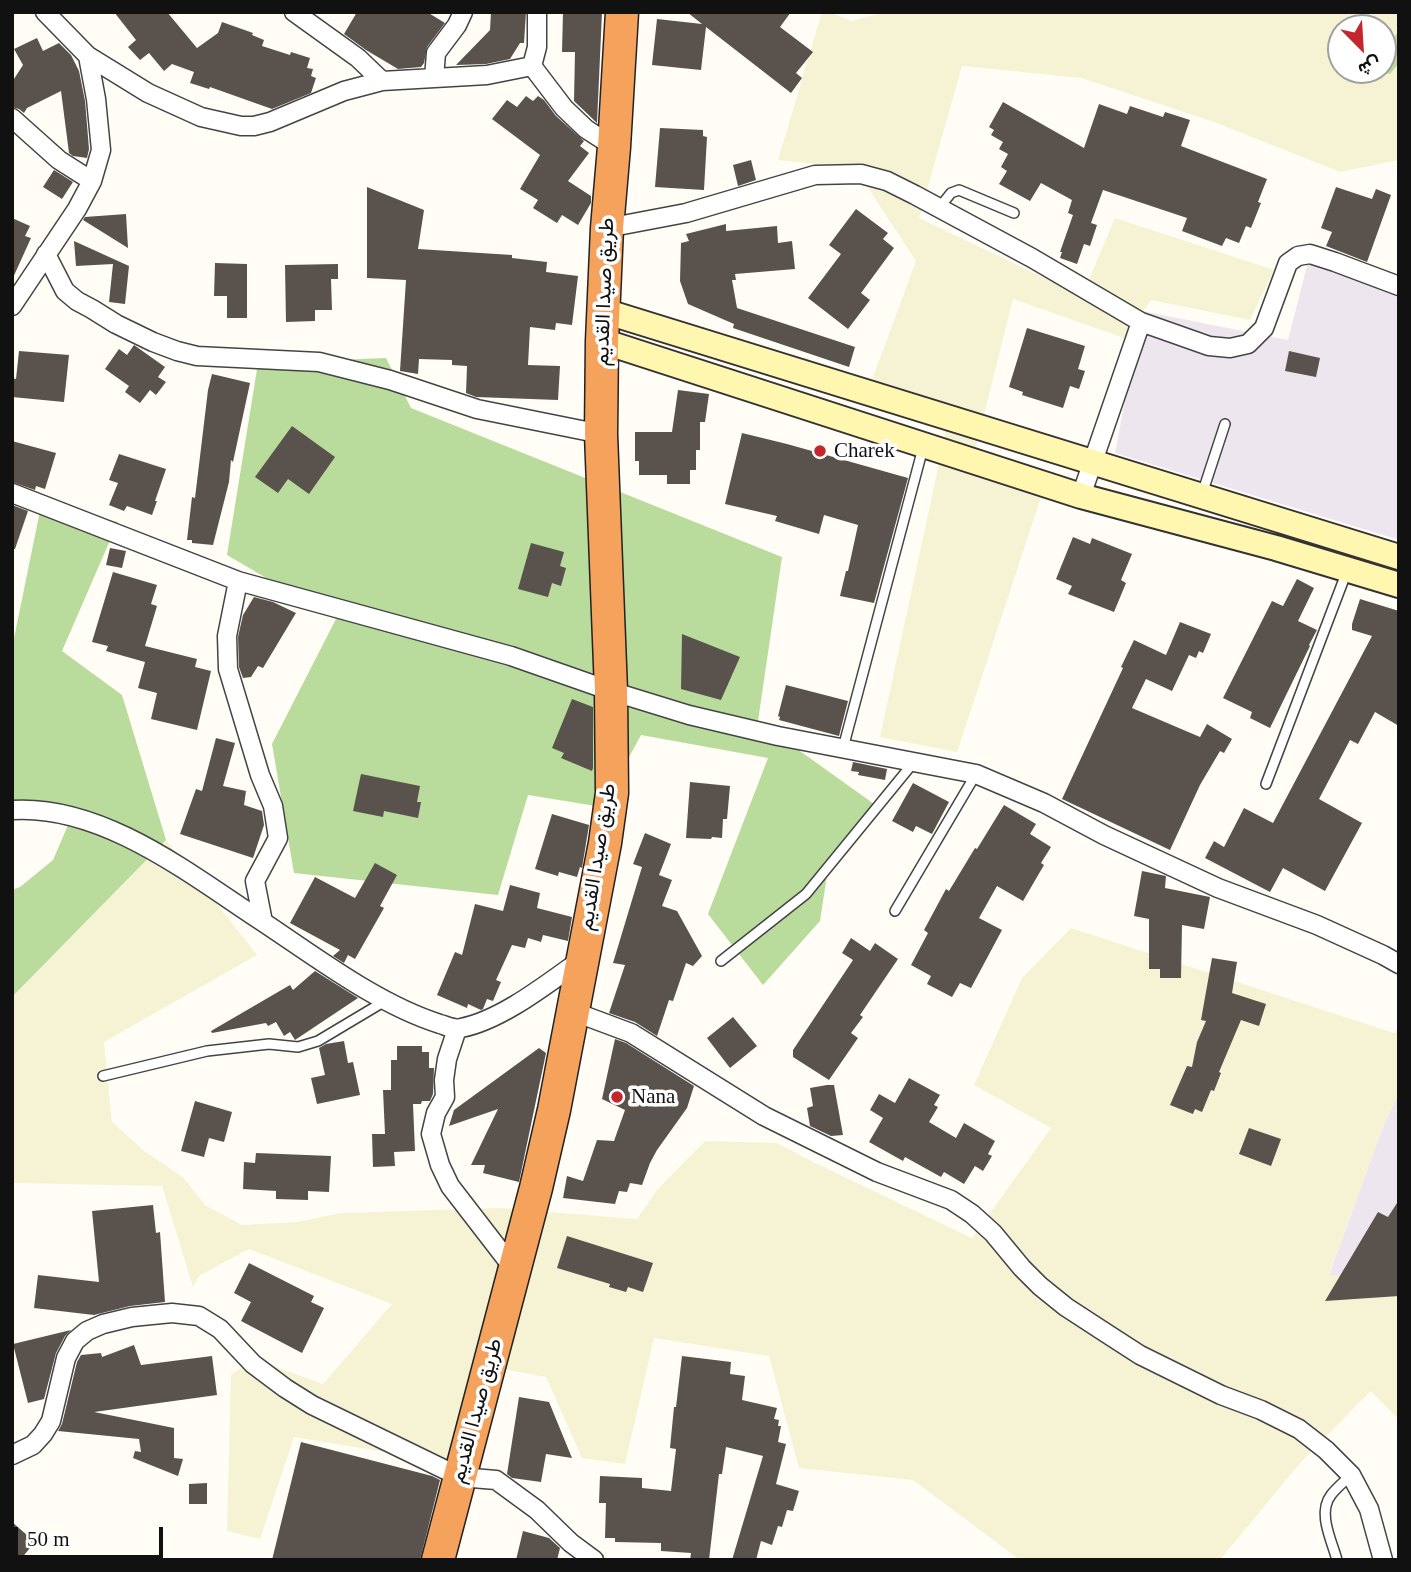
<!DOCTYPE html>
<html>
<head>
<meta charset="utf-8">
<style>
	body { margin:0 }
	#map { position:relative; width:1411px; height:1572px; overflow:hidden; background:#fffdf5; font-family:"Times New Roman",Vazirmatn,serif }
	canvas { display:block }
	.frame { position:absolute; inset:0; border:14px solid #111; pointer-events:none }
	.north { position:absolute; left:1327px; top:14px; width:70px; height:70px; box-sizing:border-box; background:#fff; border:2px solid #a0a0a0; border-radius:50%; rotate:156deg; font-size:19px; font-weight:700; line-height:28px; text-align:center; color:#111 }
	.north::after { content:''; display:block; margin:auto; width:24px; height:32px; background:#c4262e; clip-path:polygon(50% 0,100% 100%,50% 72%,0 100%) }
	.scale { position:absolute; left:14px; top:1527px; width:149px; height:32px; box-sizing:border-box; border:4px solid #111; border-top:0; padding-left:9px; font-size:21px; line-height:24px; white-space:nowrap; color:#111; -webkit-text-stroke:5px #fff; paint-order:stroke }
</style>
</head>
<body>
<div id="map">
<canvas width="1411" height="1572"></canvas>
<div class="frame"></div>
<div class="north">ش</div>
<div class="scale">50 m</div>
</div>
<script>
const ctx = document.querySelector('canvas').getContext('2d');
ctx.lineJoin = 'round';
function paint(path, color) { ctx.fillStyle = color; ctx.fill(path, 'evenodd'); }
function trace(path, color, width, dash) { ctx.strokeStyle = color; ctx.lineWidth = width; ctx.lineCap = dash ? 'butt' : 'round'; ctx.setLineDash(dash || []); ctx.stroke(path); }
function write(font, color, halo, rows, align = 'center') {
  ctx.font = font + ' "Times New Roman",Vazirmatn,serif'; ctx.lineWidth = 7; ctx.setLineDash([]); ctx.textBaseline = 'middle'; ctx.strokeStyle = halo; ctx.fillStyle = color; for (const [text, x, y, turn = 0] of rows) {
    ctx.save(); ctx.translate(x, y); ctx.rotate((+turn || 0) * Math.PI / 180); ctx.textAlign = isNaN(turn) ? turn : align; if (halo) ctx.strokeText(text, 0, 0); ctx.fillText(text, 0, 0); ctx.restore();
  }
}
paint(new Path2D(`
	M1310,254L1399,297V540L1115,453L1142,311L1288,340Z
	M1399,1092V1291L1329,1275L1382,1129Z`), '#eee6ef');
paint(new Path2D(`
	M822,12H829L852,21L885,12H1399V160L1340,172L1214,122L1081,78L962,66L919,218L1082,296L1115,218L1274,270L1250,320L1151,300L1124,338L1013,299L976,447L1048,476L957,752L880,737L946,431L866,396L916,261L855,168L778,160ZM1341,28H1383V70H1341Z
	M166,840L257,955L104,1042L112,1122L144,1151L183,1177L205,1205L242,1225L297,1222L341,1213L499,1208L637,1219L657,1190L705,1141L777,1143L813,1162L972,1238L1051,1128L974,1085L1022,978L1071,928L1394,1033L1399,1026V1092L1382,1129L1329,1274L1399,1291V1420L1371,1391L1301,1462L1220,1560H1020L913,1480L799,1468L769,1356L654,1338L625,1464L582,1458L546,1377L502,1369L464,1465L294,1437L260,1539L227,1531L231,1375L254,1359L323,1384L392,1304L249,1249L199,1276L193,1287L162,1186L12,1183V997Z`), '#f6f3d4');
paint(new Path2D(`
	M1399,30V63L1390,74L1373,70H1383V55Z
	M386,358L411,408L782,557L758,721L881,809L827,875L820,921L763,985L708,914L768,758L641,735L602,807L528,795L498,895L294,873L272,744L336,619L227,555L258,363Z
	M40,503L118,522L62,651L122,695L166,840L12,997V890L20,887L53,860L71,818L12,799V648L40,511Z`), '#b9dc9c');
paint(new Path2D(`
	M114,12H167L197,48L218,33L222,22L253,33L252,35L264,40L262,46L290,55L291,52L310,58L307,68L313,69L311,76L316,78L311,93L272,109L210,87L209,89L190,83L194,72L172,64L164,71L149,53L140,60L128,47L136,40Z
	M357,12H427L445,23L427,47L424,63L421,67L398,69L366,50L344,34Z
	M491,12H526L524,43H520L510,59L486,64L456,65L490,30Z
	M563,12H602L597,123L574,101L575,52H562Z
	M687,12H791L780,27L813,52L796,73L802,78L791,93L706,27L701,70L652,65L657,19L702,24Z
	M37,38L43,51L59,43L71,55L79,71L85,101L89,149L87,158L73,156L69,153L61,91L27,108L24,113L19,109L12,107V82L23,65L14,49Z
	M526,96L533,101L538,96L544,100L556,116L584,141L580,146L589,153L568,181L591,196V203L578,225L562,215L557,223L533,208L538,200L520,189L540,155L492,119L507,100L517,107Z
	M1003,102L1084,148L1099,104L1127,114L1130,106L1163,117L1165,112L1190,120L1181,146L1267,179L1258,202L1261,203L1251,228L1246,226L1239,243L1226,238L1222,246L1182,231L1187,218L1103,190L1091,223L1097,225L1090,246L1084,244L1077,264L1060,258L1062,252H1060L1073,215L1068,213L1072,200L1041,183L1030,201L999,184L1007,171L1001,167L1008,154L999,149L1003,142L991,135L994,130L989,127Z
	M660,128L703,130V136L707,137L704,190L655,187Z
	M751,160L756,180L738,186L733,165Z
	M54,170L73,182L62,199L43,187Z
	M367,187L424,210L418,249L512,255V258L547,262L546,272L578,276L572,325L556,323L555,330L530,327L528,365L560,366L558,400L476,397L466,393L467,366L452,365V360L419,359L418,374L400,371L406,280L367,278Z
	M1336,187L1372,199L1376,189L1391,195L1367,262L1326,246L1332,232L1321,228Z
	M856,209L888,233L883,239L894,248L861,293L870,300L848,329L808,298L841,254L829,245Z
	M126,214L128,248L83,220L85,217Z
	M12,218L30,226L25,236L31,238L12,280Z
	M726,224V231L777,226L778,243L792,241L795,269L735,274L736,280H732L737,308L855,347L849,367L733,328L734,324L688,304L680,281L681,243L689,241L686,234Z
	M74,241L129,266L125,304L109,302L113,264L76,266Z
	M215,263L247,264V318H227V296H214Z
	M338,264V279H331L332,310H315V321L286,322L285,265Z
	M1027,328L1085,346L1078,369L1085,371L1079,389L1070,386L1063,408L1022,395L1023,392L1009,387Z
	M134,345L165,367L158,377L166,382L156,395L150,390L140,403L125,392L129,386L105,369L119,349L127,355Z
	M19,351L69,355L64,402L12,397V378L16,379Z
	M1289,351L1320,358L1316,377L1285,371Z
	M212,374L250,383L233,462L231,460L229,482L213,545L192,543V540H187L192,497L195,498L208,390Z
	M678,390L709,394L705,422H700V450H696V470H690V484H667V475H639V461H635V432H672Z
	M292,426L335,457L309,494L288,479L278,493L255,477Z
	M742,433L787,444L908,478L874,603L840,596L846,571H848L858,525L824,515L819,534L775,521L777,516L725,504Z
	M12,441L56,453L45,489L36,486L35,490L12,482Z
	M119,454L166,469L155,501H157L152,515L127,506L124,511L109,505L118,483L109,480Z
	M12,505L28,511L15,549H12Z
	M1073,537L1090,544L1092,538L1132,554L1121,580L1126,583L1114,612L1068,594L1072,586L1056,579Z
	M531,543L564,552L560,566L566,568L561,586L552,583L548,597L518,589Z
	M110,548L126,551L122,568L106,565Z
	M113,572L157,585L151,604L157,606L145,646L197,659L195,667L211,671L197,730L151,719L157,693L138,688L145,662L106,651L108,646L92,642Z
	M1297,579L1314,588L1298,621L1317,630L1309,645L1310,646L1270,728L1250,718L1252,712L1223,698L1272,601L1283,606Z
	M254,597L273,602L296,613L263,668L258,666L251,677L243,678L239,667L238,637L243,615Z
	M1360,599L1399,611V726L1375,712L1358,744L1350,740L1319,799L1362,823L1325,891L1283,868L1270,892L1205,858L1214,841L1224,847L1244,808L1273,823L1372,636L1352,630V624Z
	M1180,622L1211,634L1203,653L1199,651L1196,658L1189,655L1172,691L1146,679L1132,708L1200,737L1207,724L1232,739L1224,753L1220,751L1200,785L1170,850L1062,799L1123,668L1121,667L1134,640L1166,655Z
	M682,634L740,657L721,700L681,689Z
	M786,685L848,701L839,736L779,720L780,717L778,716Z
	M572,699L593,707V768L592,771L561,758L564,753L552,748Z
	M216,738L235,743L223,786L246,791L244,805L262,811L264,825L253,858L180,834L196,789L202,791Z
	M853,762L887,769L885,780L858,775L859,772L851,771Z
	M361,774L420,786L417,802H421L418,818L384,811L383,817L353,811Z
	M690,782L730,786L727,819H723L722,838L712,837L711,839L686,838Z
	M913,783L949,802L932,834L916,826L913,832L892,821Z
	M1004,805L1036,824L1030,834L1051,847L1041,863L1044,865L1023,901L997,886L979,918L1002,930L971,988L960,983L952,997L927,984L931,976L911,965L928,933L924,930L946,889L949,891L975,848L977,849Z
	M552,814L589,825L582,868L580,867L577,877L559,872L558,876L535,869Z
	M645,833L671,844L659,875L672,880L662,906L677,911L702,956L693,966L686,963L673,1001L669,1000L657,1036L635,1022L609,1013L625,965L613,963L642,867L633,864Z
	M375,863L397,875L380,906L384,908L355,959L348,955L344,963L333,956L340,950L290,923L315,877L355,898Z
	M1142,871L1166,876L1165,888L1210,897L1204,929L1182,925L1181,978H1160V969H1149V919L1134,916Z
	M510,885L540,893L537,908L572,917L568,941L543,935L541,942L528,938L525,948L512,945L496,980L501,982L493,1001L487,999L483,1009L481,1010L468,1004L467,1008L437,995L455,952L462,955L475,904L503,911Z
	M851,938L870,951L875,943L898,959L860,1015L863,1017L851,1033L858,1038L829,1080L793,1057V1050L853,960L842,953Z
	M1212,958L1237,962L1232,993L1266,1004L1259,1026L1241,1020L1219,1072L1221,1073L1214,1091L1211,1090L1202,1112L1195,1109L1193,1114L1170,1105L1187,1066L1192,1067L1197,1042L1206,1021L1201,1020Z
	M315,971L358,998L295,1040L290,1032L284,1036L276,1022L268,1026L266,1023L212,1033L211,1031L290,985L293,990Z
	M733,1017L757,1046L730,1068L707,1038Z
	M615,1039L626,1043L694,1086L687,1108L657,1150L650,1163L642,1185L630,1183L627,1192L619,1191L615,1204L563,1198L567,1176L583,1181L597,1140L614,1141L625,1110L602,1099Z
	M344,1041L348,1063L353,1062L360,1095L317,1104L311,1078L325,1075L319,1048L326,1044Z
	M397,1046H422V1052H429V1068H434L433,1094L430,1101H422L421,1104H413L415,1151L394,1152L395,1166L373,1167L372,1134H385L383,1090H391V1060H397Z
	M539,1048L546,1053L519,1182L483,1173L485,1165H471L498,1109L449,1126L454,1110Z
	M909,1078L940,1095L934,1105L938,1107L929,1122L956,1138L964,1123L995,1141L988,1154L992,1156L983,1171L975,1166L964,1184L944,1172L941,1177L905,1157L903,1161L869,1142L883,1118L870,1110L879,1094L895,1103Z
	M827,1085H834L843,1135L831,1136L810,1126L807,1108L813,1106L810,1088Z
	M195,1101L232,1112L224,1142L209,1138L204,1157L181,1151Z
	M1249,1128L1281,1139L1271,1166L1239,1154Z
	M256,1153L331,1156L329,1192L308,1191V1200L276,1199V1191L243,1189L244,1162L255,1163Z
	M1399,1200V1296L1325,1301L1378,1212L1388,1217Z
	M153,1205L156,1233L160,1232L165,1302L130,1306L94,1315L34,1308L38,1275L99,1282L92,1211Z
	M567,1236L653,1263L643,1292L628,1287L626,1292L609,1287L610,1284L557,1268Z
	M249,1263L314,1296L311,1302L324,1308L302,1353L241,1321L251,1302L234,1293Z
	M71,1330L65,1336L56,1353L44,1399L28,1403L13,1344Z
	M134,1345L141,1365L212,1356L217,1395L94,1412L174,1428V1458L183,1459L178,1476L133,1458L135,1451L141,1452L139,1439L58,1431L62,1424L77,1362L81,1355L101,1353L102,1357Z
	M682,1356L731,1362L730,1374L745,1376L742,1400L777,1408L774,1419L779,1420L778,1426H781L778,1442L786,1444L776,1484L799,1491L793,1511L787,1510L782,1527L778,1526L772,1545L761,1541L756,1560H732L763,1456L726,1447L722,1474H719L709,1560H690L691,1553L661,1551V1543L615,1542V1538H605L606,1503H599L600,1476L642,1478V1488L671,1491L676,1449L670,1448L674,1407H676Z
	M519,1397L549,1402L572,1458L546,1454L541,1482L512,1478L507,1474Z
	M301,1442L432,1476L440,1480L420,1560H272Z
	M207,1483V1504H189V1484Z
	M12,1522L35,1542L20,1560H12Z
	M523,1531L549,1538L560,1548L557,1560H516Z`), '#5a524d');
const lane = new Path2D(`
	M939,208L951,193L959,190L1014,213
	M1202,494L1225,424
	M843,748L923,448
	M1266,784L1347,571
	M895,911L976,774
	M721,961L806,894L914,762
	M103,1076L207,1051L269,1044L298,1047L318,1041L385,1001
	M1337,1560C1332,1541 1317,1513 1331,1495C1336,1488 1345,1481 1351,1475`);
const street = new Path2D(`
	M294,12L358,58L382,81
	M88,56L148,93L201,117L241,126H254L270,122L344,91L382,81L487,75L532,66
	M532,66L564,108L586,129L614,147
	M532,66L537,47V12
	M434,78L436,53L457,25L463,12
	M12,118L59,160L92,181
	M607,228L686,213L815,175L861,174L887,181L915,195L1032,258L1141,322L1209,346L1230,348L1248,344L1264,328L1288,263L1298,256L1310,254L1335,262L1399,286
	M46,254L65,291L77,301L92,309L116,324L153,342L177,351L197,356L319,362L390,380L477,409L601,434
	M12,306L77,209L92,181L101,150L96,99L88,56L45,12
	M12,493L238,581L511,656L611,691L689,715L778,736L976,774L1044,803L1104,835L1218,888L1317,925L1383,955L1399,964
	M1081,496L1141,322
	M238,581L227,636L228,669L260,775L273,806L278,838L255,881L263,922C317,958 379,1005 440,1024C447,1026 454,1030 461,1028C502,1020 548,983 582,959
	M12,810C103,804 191,875 263,922
	M572,1011L631,1033L764,1116L877,1172L951,1200L972,1214L993,1233L1022,1268L1040,1286L1066,1307L1109,1335L1140,1355L1221,1395L1261,1410L1299,1429L1326,1450L1351,1475L1369,1509L1383,1560
	M457,1029L447,1059L444,1080L445,1097L436,1113L431,1134L440,1165L450,1186L514,1269
	M12,1455L33,1445L43,1434L51,1421L66,1358L75,1341L87,1331L103,1324L132,1317L172,1313L199,1316L220,1329L253,1364L285,1388L312,1405L460,1477L496,1480L537,1510L571,1543L594,1560`);
const secondary = new Path2D(`
	M604,311L1399,557
	M602,341L1081,496L1276,548L1399,585`);
const highway = new Path2D(`
	M438,1560L536,1188L554,1110L605,843L612,793L611,691L601,434L602,341L607,228L614,147L622,12`);
trace(lane, '#444', 12);
trace(street, '#444', 21);
trace(secondary, '#333', 28);
trace(highway, '#222', 35);
trace(lane, '#fff', 9);
trace(street, '#fff', 18);
trace(secondary, '#fff6b0', 24);
trace(highway, '#f5a25d', 32);
for (const [x, y, r, color] of [
	[820,451,7,"#c4262e"],
	[617,1097,7,"#c4262e"]
]) { const dot = new Path2D(); dot.arc(x, y, r, 0, 2 * Math.PI); ctx.fillStyle = color; ctx.fill(dot); trace(dot, '#fff', 2.5); }
write('21px', '#111', '#fff', [
	["طريق صيدا القديم",605,292,-88],
	["طريق صيدا القديم",598,857,-81],
	["طريق صيدا القديم",477,1411,-75]
]);
write('21px', '#111', '#fff', [
	["Charek",834,451],
	["Nana",631,1097]
], 'left');
</script>
</body>
</html>
